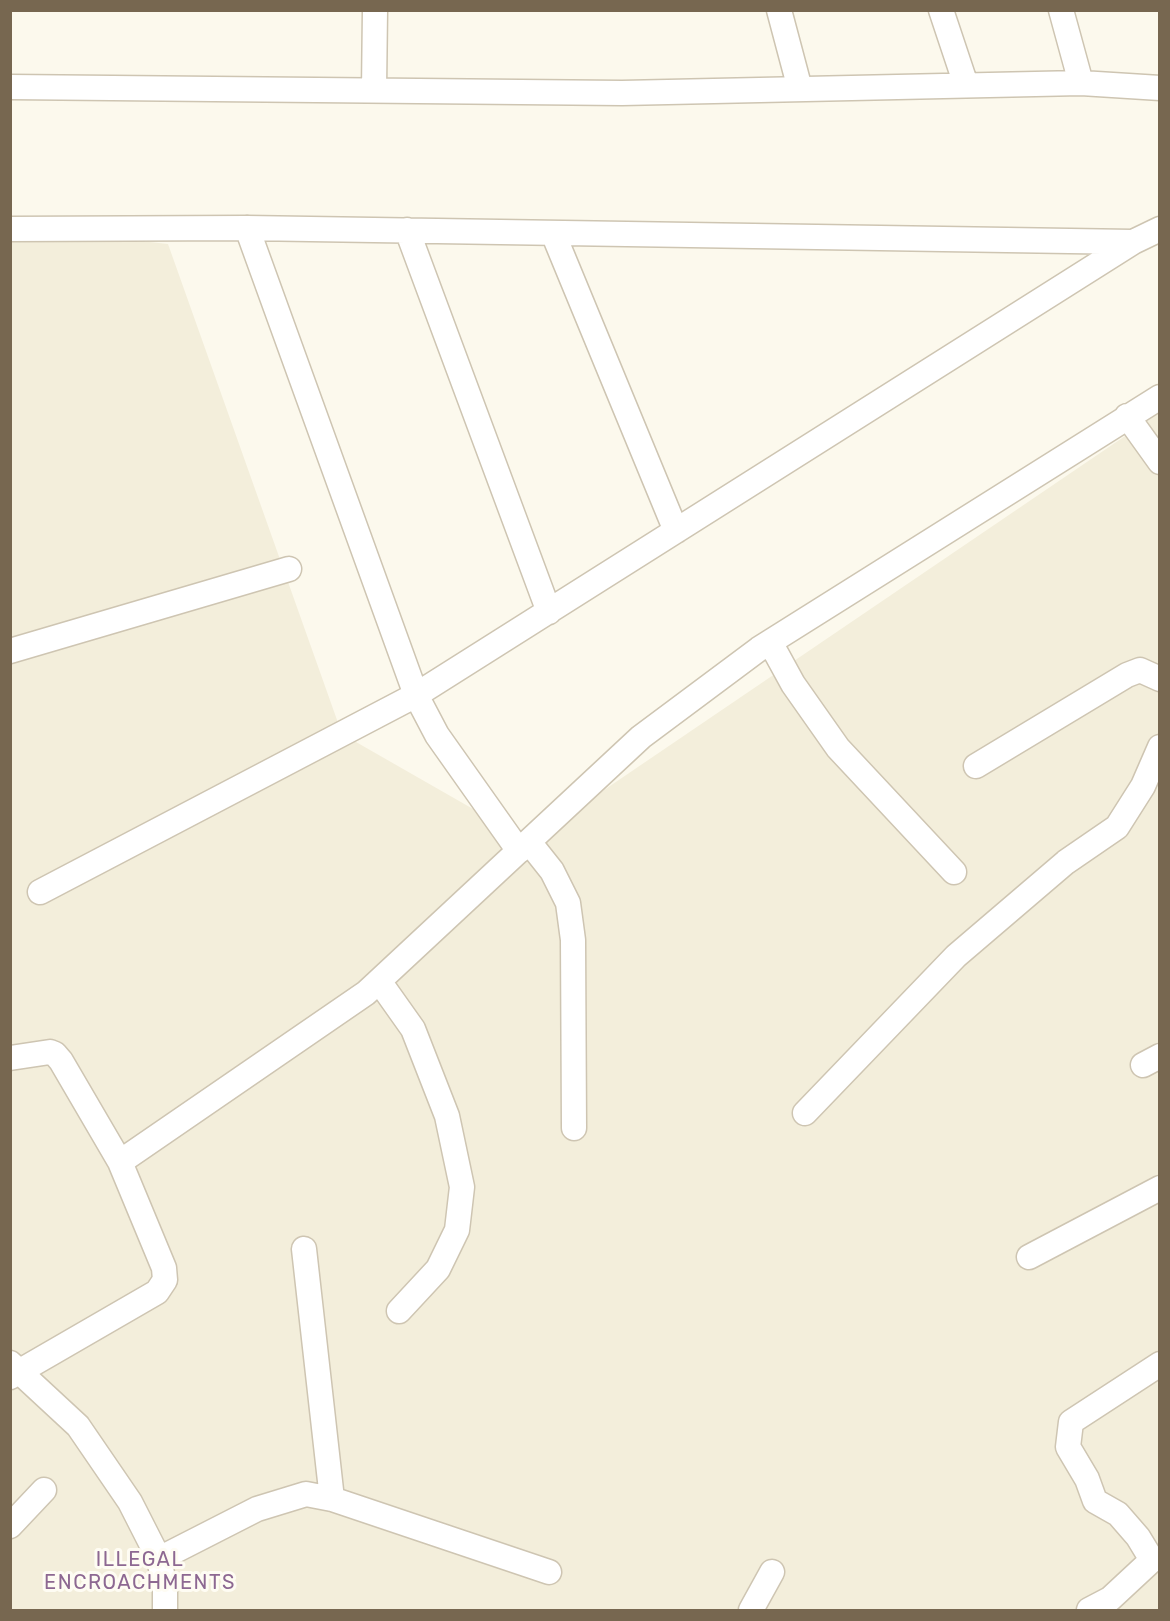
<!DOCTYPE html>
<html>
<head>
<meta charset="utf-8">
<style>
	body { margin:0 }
	#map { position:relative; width:1170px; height:1621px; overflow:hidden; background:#fcf9ed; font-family:Rubik,sans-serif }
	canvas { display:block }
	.frame { position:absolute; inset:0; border:12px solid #776750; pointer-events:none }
</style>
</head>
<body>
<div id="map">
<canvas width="1170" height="1621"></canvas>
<div class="frame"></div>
</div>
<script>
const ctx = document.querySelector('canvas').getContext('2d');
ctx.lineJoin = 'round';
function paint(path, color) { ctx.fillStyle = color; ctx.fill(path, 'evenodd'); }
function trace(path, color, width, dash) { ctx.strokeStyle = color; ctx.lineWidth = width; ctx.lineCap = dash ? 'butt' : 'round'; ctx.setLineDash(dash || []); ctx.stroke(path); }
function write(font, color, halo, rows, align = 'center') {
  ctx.font = font + ' Rubik,sans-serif'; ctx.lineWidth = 6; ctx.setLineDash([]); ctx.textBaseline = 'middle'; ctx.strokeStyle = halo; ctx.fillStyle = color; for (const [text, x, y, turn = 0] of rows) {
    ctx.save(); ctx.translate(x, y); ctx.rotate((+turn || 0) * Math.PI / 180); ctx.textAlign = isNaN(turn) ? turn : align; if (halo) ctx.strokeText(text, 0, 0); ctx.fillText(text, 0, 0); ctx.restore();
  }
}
paint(new Path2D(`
	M11,227L168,244L342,734L529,841L1159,413V1610H11Z`), '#f3eedb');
const street = new Path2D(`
	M779,10L800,89
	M941,10L966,85
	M1061,10L1081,83
	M10,87L622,93L1081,83L1160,88
	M374,90L375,10
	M247,228L416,695L437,735L519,851
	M10,229L247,228L1133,242
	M407,230L549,612
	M553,233L676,531
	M1127,416L1160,462
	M770,642L793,684L838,748L954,872
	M10,651L289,569
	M976,766L1127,675L1140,670L1160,679
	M529,842L552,871L568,903L573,940L574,1128
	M40,892L416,695L1133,242L1160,229
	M379,981L413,1029L447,1116L462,1187L457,1230L438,1269L399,1311
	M10,1058L50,1052L55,1054L61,1061L120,1162L164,1268L165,1280L157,1292L10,1377
	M1143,1065L1160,1056
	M805,1113L956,956L1066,862L1117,827L1143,786L1160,747
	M120,1162L366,993L641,737L759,649L1160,397
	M304,1249L332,1499
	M1029,1257L1160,1188
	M10,1363L78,1426L130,1502L159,1559L165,1588V1610
	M10,1526L44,1490
	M159,1559L257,1509L306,1494L332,1499L549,1572
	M751,1610L772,1572
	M1089,1610L1110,1599L1152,1560L1138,1537L1118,1514L1095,1501L1087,1479L1068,1447L1071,1422L1160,1364`);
trace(street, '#cec5b2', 27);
trace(street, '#fff', 24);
ctx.letterSpacing = '1.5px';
write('20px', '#8d6892', '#fefcf3', [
	["ILLEGAL",140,1560],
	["ENCROACHMENTS",140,1583]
]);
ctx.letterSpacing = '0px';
</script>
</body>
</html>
